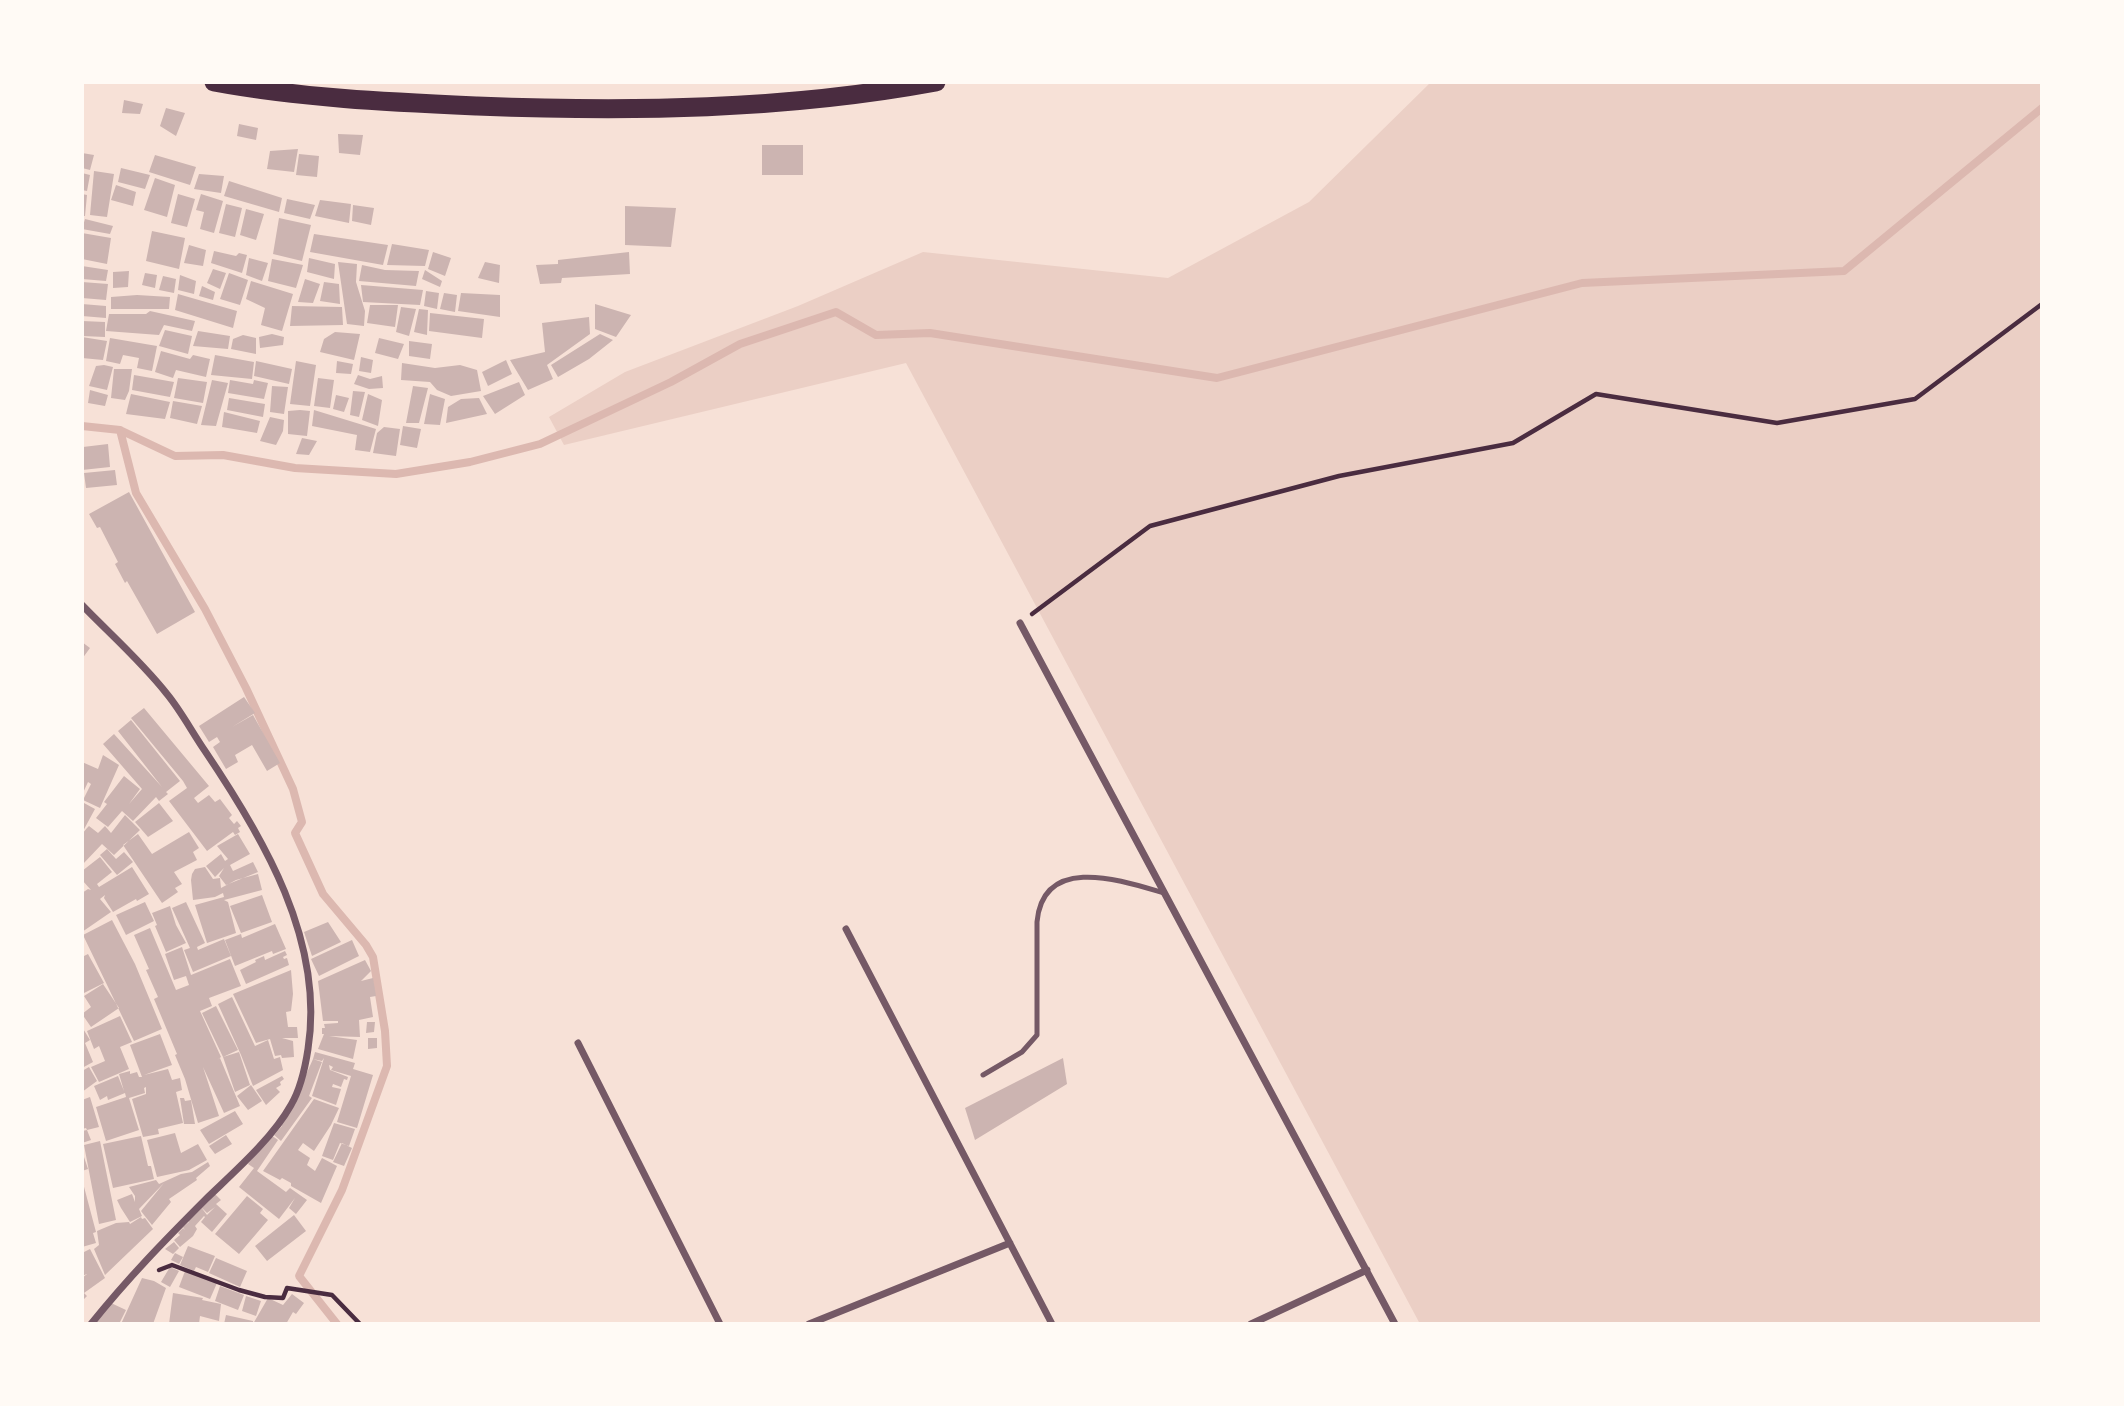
<!DOCTYPE html>
<html>
<head>
<meta charset="utf-8">
<style>
	body { margin:0 }
	#map { position:relative; width:2124px; height:1406px; overflow:hidden; background:#f7e1d7; font-family:"Sofia Sans Condensed",sans-serif }
	canvas { display:block }
	.frame { position:absolute; inset:0; border:84px solid #fffaf5; pointer-events:none }
</style>
</head>
<body>
<div id="map">
<canvas width="2124" height="1406"></canvas>
<div class="frame"></div>
</div>
<script>
const ctx = document.querySelector('canvas').getContext('2d');
ctx.lineJoin = 'round';
function paint(path, color) { ctx.fillStyle = color; ctx.fill(path, 'evenodd'); }
function trace(path, color, width, dash) { ctx.strokeStyle = color; ctx.lineWidth = width; ctx.lineCap = dash ? 'butt' : 'round'; ctx.setLineDash(dash || []); ctx.stroke(path); }
paint(new Path2D(`
	M1431,82H2042V1324H1420L906,363L564,445L549,417L625,372L798,306L923,252L1168,278L1309,202Z`), '#ebcfc5');
trace(new Path2D(`
	M82,426L120,430L175,456L223,455L295,468L396,474L470,462L540,444L671,382L740,344L836,312L876,335L930,333L1217,378L1582,283L1844,271L2042,108
	M120,430L136,493L205,609L246,688L293,789L302,822L295,833L323,894L366,945L373,957L385,1031L387,1066L342,1190L299,1276L337,1324`), '#dcb8b0', 8);
paint(new Path2D(`
	M124,100L143,104L140,114L122,113Z
	M166,108L185,113L176,136L160,126Z
	M239,124L258,128L256,140L237,136Z
	M338,134L363,135L360,155L339,153Z
	M762,145H803V175H762Z
	M298,149L294,172L267,169L270,151Z
	M82,153L94,155L90,170L82,168Z
	M299,154L319,156L317,177L296,175Z
	M155,155L196,167L190,185L149,172Z
	M121,168L150,175L145,189L118,182Z
	M94,171L114,174L107,217L90,215Z
	M82,173L90,175L87,191L82,190Z
	M199,174L224,176L221,193L194,189Z
	M155,178L175,185L167,217L144,210Z
	M229,181L282,198L279,212L224,196Z
	M116,185L136,192L133,206L111,200Z
	M82,194L87,195L85,216H82Z
	M178,194L195,199L187,227L171,223Z
	M201,194L223,201L214,233L200,229L204,212L196,210Z
	M287,199L315,205L310,219L284,213Z
	M320,200L351,204L349,223L315,216Z
	M226,204L242,208L235,237L219,233Z
	M353,205L374,208L371,225L352,221Z
	M625,206L676,208L671,247L625,245Z
	M246,209L264,214L256,240L240,235Z
	M279,218L311,225L302,261L273,254Z
	M85,219L113,226L110,234L82,229Z
	M152,231L185,238L179,269L146,261Z
	M82,233L111,238L107,264L82,259Z
	M314,234L388,245L383,265L310,252Z
	M392,244L429,250L425,266L387,265Z
	M189,245L206,250L203,266L184,263Z
	M214,251L236,256L239,253L247,255L242,273L211,263Z
	M433,252L451,258L445,276L428,269Z
	M629,252L630,274L562,278L561,283L540,284L536,265L558,264V260Z
	M249,258L268,263L262,281L246,275Z
	M309,258L335,264L334,279L307,272Z
	M272,259L303,265L296,288L268,281Z
	M338,262L357,264L356,282L365,311L364,326L347,324Z
	M485,262L500,265L499,283L478,278Z
	M362,265L385,270L419,271L416,286L359,281Z
	M82,266L108,270L106,281L82,279Z
	M213,269L226,273L220,289L207,283Z
	M425,270L442,281L440,287L422,279Z
	M129,271L128,287L113,288V272Z
	M145,273L157,275L155,288L142,285Z
	M229,273L248,280L240,305L220,299Z
	M180,275L196,281L194,294L178,290Z
	M163,276L176,279L174,293L159,290Z
	M305,279L320,284L313,303L298,302Z
	M251,281L293,294L282,331L261,325L265,308L246,299Z
	M82,282L108,284L106,300L82,298Z
	M324,282L339,284L340,304L320,301Z
	M361,285L423,290L420,305L363,302Z
	M202,286L215,292L213,300L199,296Z
	M426,291L439,293L437,309L424,306Z
	M444,293L457,295L455,312L440,309Z
	M461,293L500,295V317L458,311Z
	M178,294L237,311L233,328L175,310Z
	M137,295L170,297L169,309H111V297Z
	M82,304L106,306V318L82,316Z
	M595,304L631,315L616,337L595,329Z
	M370,305H398L395,327L367,323Z
	M292,306L342,307L343,325L290,326Z
	M401,307L416,309L409,336L396,332Z
	M419,309L428,310L427,335L414,332Z
	M150,311L195,321L192,331L164,325L159,335L106,331L109,314H146Z
	M430,313L484,319L482,338L429,331Z
	M589,317L590,334L547,365L553,379L528,390L510,360L545,352L542,323Z
	M82,321L105,322V337L82,336Z
	M165,330L192,336L188,354L159,346Z
	M198,331L230,336L228,349L193,346Z
	M335,332L360,334L354,360L320,352L324,339Z
	M272,334L284,337L283,345L260,348L259,337Z
	M600,334L613,340L589,359L558,377L551,365Z
	M243,335L256,338V354L231,349L233,339Z
	M82,337L107,341L103,360L82,358Z
	M110,338L157,346L152,371L137,368L139,358L123,355L120,364L106,361Z
	M379,338L404,344L398,359L375,353Z
	M409,341L432,344L430,359L409,356Z
	M161,351L190,359L193,355L210,359L206,377L176,370L173,378L155,372Z
	M215,355L254,362L252,379L211,375Z
	M361,357L373,360L371,373L359,371Z
	M506,360L512,374L488,386L482,372Z
	M256,361L292,369L289,384L254,376Z
	M296,361L316,365L310,406L290,404Z
	M337,361L353,364L351,374L336,373Z
	M402,363L435,368L460,365L477,370L481,391L451,396L437,390L430,382L401,380Z
	M104,365L113,367L107,390L89,386L96,366Z
	M114,369H132L129,391L125,400L111,398Z
	M134,375L174,382L170,397L132,390Z
	M358,375L370,379L382,376L383,388L369,389L354,384Z
	M178,378L207,382L203,403L174,398Z
	M318,378L334,380L330,408L314,406Z
	M212,380L228,383L216,426L201,425Z
	M230,380L253,384L254,380L268,383L264,399L228,393Z
	M519,382L525,395L495,414L483,396Z
	M272,386L288,387L284,414L270,412Z
	M413,386L428,388L419,423H406Z
	M90,390L108,395L105,406L88,403Z
	M353,391L365,392L359,417L350,415Z
	M131,394L170,402L165,419L126,414Z
	M368,394L382,400L378,426L362,420Z
	M430,394L445,399L440,425L424,424Z
	M336,395L349,398L344,412L333,409Z
	M229,398L265,404L263,417L227,410Z
	M479,398L487,414L446,423L448,407L461,399Z
	M173,401L202,406L197,424L170,418Z
	M300,410L310,411L307,436L288,434V411Z
	M314,410L376,429L370,452L355,450L357,435L312,426Z
	M224,412L260,421L257,433L222,427Z
	M270,417L284,420L283,431L276,445L260,441Z
	M403,426L421,429L417,448L400,445Z
	M384,427L400,429L396,456L373,453L377,433Z
	M302,438L317,441L309,455L296,454Z
	M108,444L110,467L82,470L83,447Z
	M115,470L117,485L86,488L84,473Z
	M129,492L195,612L157,634L127,581L125,583L115,564L118,562L100,527L97,528L89,514Z
	M82,642L90,648L82,659Z
	M244,697L255,713L232,727L253,715L280,763L267,771L252,745L235,755L238,762L226,769L213,747L220,742L217,737L209,742L199,726Z
	M144,708L209,786L194,798L198,803L209,795L215,802L220,799L232,815L229,818L234,824L237,821L241,826L238,828L240,832L235,835L233,832L207,851L169,801L187,788L183,781L131,718Z
	M131,720L180,781L166,792L168,794L159,801L156,797L133,821L122,811L108,827L96,818L107,804L104,802L124,776L140,789L129,804L142,789L103,744L114,734L162,787L118,731Z
	M103,755L119,765L100,808L83,800L91,784L88,782L82,795V762L98,769Z
	M84,803L95,809L82,833V807Z
	M159,803L173,821L148,837L135,822Z
	M125,815L140,830L114,855L102,844L83,864L82,834L87,828L89,826L98,833L105,826L111,833Z
	M189,832L199,848L193,852L197,860L174,872L182,884L175,888L178,892L162,903L123,845L138,834L152,854Z
	M238,834L250,854L230,865L233,871L253,862L258,872L226,885L219,876L224,868L215,877L206,866L221,854L225,861L228,859L217,846Z
	M107,849L116,859L124,852L133,862L117,875L100,855Z
	M100,857L112,872L97,884L99,887L132,867L149,894L137,901L136,899L113,912L104,898L105,895L100,899L111,912L82,932V893L88,889L91,890L82,880V871Z
	M205,867L213,879L220,878L221,888L236,880L258,874L262,890L224,900L228,902L236,933L207,943L195,905L224,897L223,893L215,897L193,900L191,880L192,874L195,869Z
	M262,895L272,922L241,933L230,906Z
	M145,902L154,921L126,935L116,915Z
	M186,902L205,943L197,947L198,950L224,939L231,956L193,972L184,950L190,948L172,908Z
	M170,906L176,925L186,943L166,952L155,926L157,925L152,913Z
	M112,920L135,964L162,1029L134,1041L83,935Z
	M328,922L341,942L312,956L304,932Z
	M275,924L286,949L273,954L272,951L235,966L225,940L241,934L242,938Z
	M150,928L176,990L189,985L186,976L174,980L165,954L182,947L191,975L230,959L241,986L209,998L212,1006L200,1011L221,1057L217,1060L220,1058L240,1106L224,1113L203,1067L219,1116L198,1123L185,1079L175,1055L177,1054L154,999L158,997L146,970L149,969L134,935Z
	M352,940L359,956L319,976L311,959Z
	M285,951L287,955L283,957L284,959L287,958L289,965L246,984L240,970L256,962L255,960L264,956L265,960Z
	M88,954L104,983L82,994V957Z
	M365,960L371,971L361,981L373,978L376,996L370,997L373,1017L359,1020L360,1037L329,1036L357,1040L353,1059L318,1049L324,1034H322V1028H325L324,1024L338,1023V1021H323L318,981Z
	M291,970L293,994L291,1011L286,1012L288,1027H297L298,1038H282L293,1041L294,1057L282,1058L281,1055L275,1056L270,1039L256,1043L233,994Z
	M103,984L119,1008L91,1027L82,1014L91,1007L84,996Z
	M232,997L255,1046L268,1040L274,1059L280,1057L283,1070L253,1086L241,1055L218,1004Z
	M216,1006L238,1050L223,1057L202,1013Z
	M120,1016L132,1042L120,1047L129,1069L99,1082L91,1067L105,1061L99,1046L94,1049L87,1031Z
	M367,1022H375L374,1032L366,1033Z
	M82,1027L90,1040L85,1043L93,1062L82,1068Z
	M160,1034L172,1065L144,1075L168,1069L172,1080L180,1078L182,1090L176,1092L183,1123L158,1129L159,1134L143,1137L132,1099L146,1094V1087L144,1088L145,1093L129,1098L139,1130L106,1141L96,1107L126,1097L125,1093L108,1100L107,1096L100,1100L94,1086L118,1076L124,1091L119,1074L130,1071V1074L137,1072L139,1077H142L130,1045Z
	M368,1038H377V1048L368,1049Z
	M239,1052L250,1085L235,1092L223,1057Z
	M315,1052L355,1063L353,1069L373,1075L357,1128L337,1122L351,1076L331,1070L333,1067L329,1065L330,1070L348,1077L347,1080L344,1079L341,1087L333,1084L332,1087L341,1089L336,1105L312,1096L324,1058L322,1061L313,1059Z
	M1063,1058L1067,1084L975,1140L965,1108Z
	M313,1059L322,1062L309,1096L312,1098L281,1141L274,1135L282,1126L281,1124L293,1104Z
	M89,1067L97,1081L82,1092V1071Z
	M282,1076L284,1079L280,1082L281,1085L276,1088L280,1092L266,1105L256,1090Z
	M251,1085L262,1101L248,1110L237,1096Z
	M90,1097L99,1127L87,1130L86,1128L82,1129V1100Z
	M180,1098H184L185,1101L191,1100L195,1124H184Z
	M314,1099L339,1108L331,1125L314,1151L303,1143L298,1150L310,1158L307,1165L315,1171L322,1158L337,1166L321,1203L291,1186V1183L282,1178L280,1180L263,1171Z
	M235,1111L243,1124L209,1144L200,1130Z
	M334,1123L355,1129L349,1146L340,1143L333,1160L322,1156Z
	M87,1130L91,1140L82,1143V1131Z
	M175,1133L181,1153L198,1144L207,1160L189,1170L157,1177L147,1140Z
	M226,1135L232,1144L215,1154L209,1146Z
	M271,1135L278,1140L257,1171L286,1192L290,1188L307,1200L296,1214L289,1208L295,1198L279,1219L239,1187L254,1168L248,1164Z
	M141,1136L148,1166H151L154,1179L113,1188L103,1144Z
	M100,1141L116,1220L99,1224L84,1145Z
	M342,1143L352,1148L344,1166L333,1162Z
	M84,1157L88,1169L82,1171V1158Z
	M208,1162L210,1166L196,1178L197,1180L169,1199L171,1202L152,1225L144,1215L147,1213L144,1215L141,1211L164,1183L139,1209L142,1216L130,1222L121,1208L117,1200L132,1194L135,1202V1196L129,1187L156,1180L159,1184L181,1174L192,1172Z
	M83,1183L96,1232L93,1233L96,1243L82,1247Z
	M215,1194L221,1200L216,1204L227,1214L212,1232L201,1222L205,1217L204,1216L195,1226L197,1229L193,1236L180,1247L174,1240L180,1235L178,1233L183,1228L185,1230L183,1227L189,1222L187,1219L201,1207L207,1215L215,1207L207,1213L200,1206Z
	M247,1196L263,1209L260,1213L268,1220L239,1254L215,1234Z
	M294,1215L306,1231L267,1261L255,1246Z
	M141,1217L142,1219L145,1218L153,1229L105,1275L94,1249L99,1245L97,1231L116,1223L129,1222L130,1224Z
	M174,1242L179,1248L173,1254L165,1249Z
	M188,1246L215,1256L208,1272L196,1267L194,1271L180,1265Z
	M90,1249L105,1278L84,1293L87,1296L82,1301V1278L87,1274L82,1276V1253Z
	M175,1253L183,1257L179,1264L171,1260Z
	M216,1258L247,1271L240,1287L209,1273Z
	M170,1267L179,1271L170,1287L161,1282Z
	M185,1271L217,1283L210,1299L179,1287Z
	M142,1278L154,1281L166,1288L153,1324H121Z
	M220,1286L244,1295L238,1310L215,1301Z
	M173,1293L203,1298L202,1300L221,1304L219,1321L200,1316L199,1324H169Z
	M292,1294L304,1303L296,1314L293,1312L286,1324H253L268,1298L283,1305Z
	M246,1296L261,1301L256,1316L242,1311Z
	M111,1303L126,1310L119,1324H94Z
	M226,1315L253,1321V1324H224Z`), '#ccb4b1');
trace(new Path2D(`
	M1032,614L1150,526L1339,476L1513,443L1596,394L1777,423L1915,399L2042,304
	M159,1270L172,1265L239,1290L265,1297L283,1298L287,1288L332,1295L360,1324`), '#4a2c40', 4.5);
trace(new Path2D(`
	M983,1075L1022,1052L1037,1035V922C1043,853 1123,881 1164,893`), '#755966', 5);
trace(new Path2D(`
	M82,605C110,634 142,662 167,694C181,711 192,732 205,751C263,837 325,941 308,1049C305,1069 301,1088 291,1105C272,1139 234,1172 206,1199C165,1240 128,1278 91,1324
	M1020,623L1395,1324
	M846,929L1052,1324
	M578,1043L720,1324
	M809,1324L1010,1243
	M1251,1324L1367,1270`), '#755966', 7);
trace(new Path2D(`
	M214,82C300,98 389,102 477,106C630,112 785,110 936,82`), '#4a2c40', 19);
</script>
</body>
</html>
